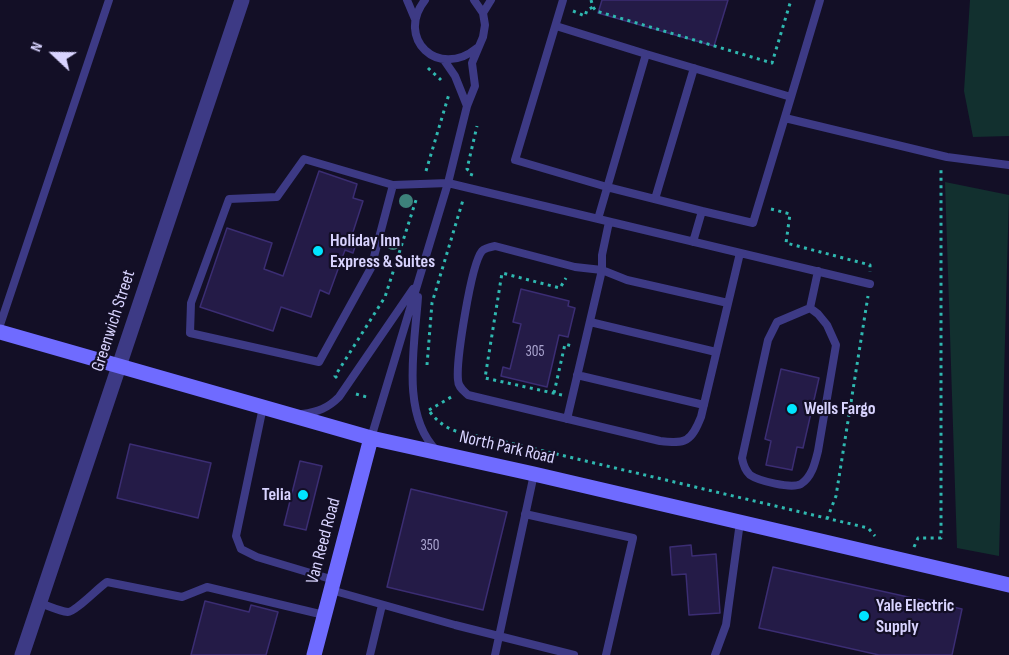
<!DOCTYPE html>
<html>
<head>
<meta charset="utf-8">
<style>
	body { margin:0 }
	#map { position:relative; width:1009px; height:655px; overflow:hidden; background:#130f26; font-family:"Sofia Sans Condensed",sans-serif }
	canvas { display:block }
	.north { position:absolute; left:24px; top:24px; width:60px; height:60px; -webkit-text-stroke:4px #130f26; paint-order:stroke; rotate:292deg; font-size:16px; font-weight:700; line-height:24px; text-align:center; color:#d9d4ff }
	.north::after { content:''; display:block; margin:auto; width:21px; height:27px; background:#d9d4ff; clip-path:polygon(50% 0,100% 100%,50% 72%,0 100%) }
</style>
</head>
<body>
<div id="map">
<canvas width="1009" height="655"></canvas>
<div class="north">N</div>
</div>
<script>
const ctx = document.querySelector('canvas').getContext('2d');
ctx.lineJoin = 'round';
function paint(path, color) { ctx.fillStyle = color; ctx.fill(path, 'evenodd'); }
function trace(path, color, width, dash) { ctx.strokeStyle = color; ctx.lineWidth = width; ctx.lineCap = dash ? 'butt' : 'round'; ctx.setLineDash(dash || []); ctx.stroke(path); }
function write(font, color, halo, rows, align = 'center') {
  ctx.font = font + ' "Sofia Sans Condensed",sans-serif'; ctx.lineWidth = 4.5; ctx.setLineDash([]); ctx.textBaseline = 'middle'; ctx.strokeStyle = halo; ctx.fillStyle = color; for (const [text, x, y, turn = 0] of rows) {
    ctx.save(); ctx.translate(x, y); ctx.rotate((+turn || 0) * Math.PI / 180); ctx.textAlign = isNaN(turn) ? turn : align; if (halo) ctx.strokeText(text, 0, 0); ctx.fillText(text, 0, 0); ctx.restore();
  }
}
paint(new Path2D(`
	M970,0H1009V136L973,137L964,91Z
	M945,182L1009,195L999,556L957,548Z`), '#12302f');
const building = new Path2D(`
	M602,0H728L714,46L598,13Z
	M319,171L357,184L353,198L363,201L352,235L358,237L353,253L345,250L329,294L320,290L311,317L281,307L273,331L200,307L227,228L272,243L264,269L283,276Z
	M521,289L569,301L568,306L575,308L568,337L559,335L547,387L501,376L503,367L510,369L521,324L513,322Z
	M781,369L819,378L803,448L797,447L792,470L766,465L771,441L765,439Z
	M130,444L211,463L198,518L117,498Z
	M300,461L322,466L306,530L284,525Z
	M411,489L507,512L483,610L387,587Z
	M691,545L692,556L716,554L720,613L689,615L686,574L672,575L670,547Z
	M773,567L962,609L952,655H879L759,628Z
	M205,601L249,612L251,605L278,612L266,655H191Z`);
paint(building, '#241b47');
trace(building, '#3b2d73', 1.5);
trace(new Path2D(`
	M591,0L593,7L596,11L772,63L791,0
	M573,11L585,16L587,10L593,7
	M428,68L441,80
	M426,171L449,94
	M471,176L472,173L467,169L477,126
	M771,209L790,214L786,243L870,265V272
	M427,365L432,303L463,200
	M337,378L335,376L385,297L417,197
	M554,393L565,344L572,346
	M356,394L370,398
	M562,395L485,378L502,273L560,288L566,278
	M429,410L453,396
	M430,412C446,433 465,434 489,438L868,528L875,536
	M827,519L836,496L868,296
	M914,547L918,538H941V168`), '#2fb8b0', 3, [3, 4.5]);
trace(new Path2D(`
	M407,0L415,19
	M425,0C395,38 438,80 477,48
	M563,0L515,160L607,187L702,211
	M483,13L491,0
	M556,26L646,54
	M444,60L455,76L467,106
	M785,118L947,157L1009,165
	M393,185L304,159L277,197L229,199L191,303L190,333L319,362L371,268L393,185L448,183L870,284
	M655,199L694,68
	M598,219L646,54L791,97L820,0
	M609,222L602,255V270L575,267L495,246C490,247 485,248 482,251C471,264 456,361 458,380C458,387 463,390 468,395L660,441C686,444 691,442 701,417L740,253
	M693,242L702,211L753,223L791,97
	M418,297C415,343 400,415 437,451
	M810,308L818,314L827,325L836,345L818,451C815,463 812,477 801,484C791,489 759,481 750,475C745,470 743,464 742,458L768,340L777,322Z
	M810,308L818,271
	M590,322L716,352
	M0,325L109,0
	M577,375L704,405
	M263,407L236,536L241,549L257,557L334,580
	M302,414C318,412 328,408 339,397L413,289
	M567,419L602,270L627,280L728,303
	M371,438L448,183L467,106L475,86L472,63L483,37L485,25L483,13L474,0
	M525,514L633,538L606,655
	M331,590L455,625L574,655
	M40,603C49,606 59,611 68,612C75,612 99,587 107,582L182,597L207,587L324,615
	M370,655L382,605
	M495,655L534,474
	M715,655L726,625L740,522`), '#3d3a85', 8);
trace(new Path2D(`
	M22,655L242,0`), '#3d3a85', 15);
trace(new Path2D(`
	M0,332L371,438L534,474L1009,585
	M314,655L371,438`), '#6f6bff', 15);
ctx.fillStyle = '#3d827b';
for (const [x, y] of [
	[406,201],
	[393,243]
]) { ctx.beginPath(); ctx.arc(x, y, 7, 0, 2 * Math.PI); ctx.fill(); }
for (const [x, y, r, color] of [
	[318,251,6,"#00e5ff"],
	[792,409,6,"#00e5ff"],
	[303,495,6,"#00e5ff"],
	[864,616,6,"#00e5ff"]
]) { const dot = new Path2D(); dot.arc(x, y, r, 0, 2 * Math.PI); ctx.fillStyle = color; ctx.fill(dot); trace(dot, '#130f26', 2); }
write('15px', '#aca6d1', null, [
	["305",535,352],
	["350",430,546]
]);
write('bold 18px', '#d9d4ff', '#130f26', [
	["Holiday Inn",330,241],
	["Express & Suites",330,262],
	["Wells Fargo",804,409],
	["Telia",291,495,"right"],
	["Yale Electric",876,606],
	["Supply",876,627]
], 'left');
write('18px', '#d9d4ff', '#130f26', [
	["Greenwich Street",114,321,-72],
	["North Park Road",507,448,13],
	["Van Reed Road",324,541,-75]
]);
</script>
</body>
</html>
